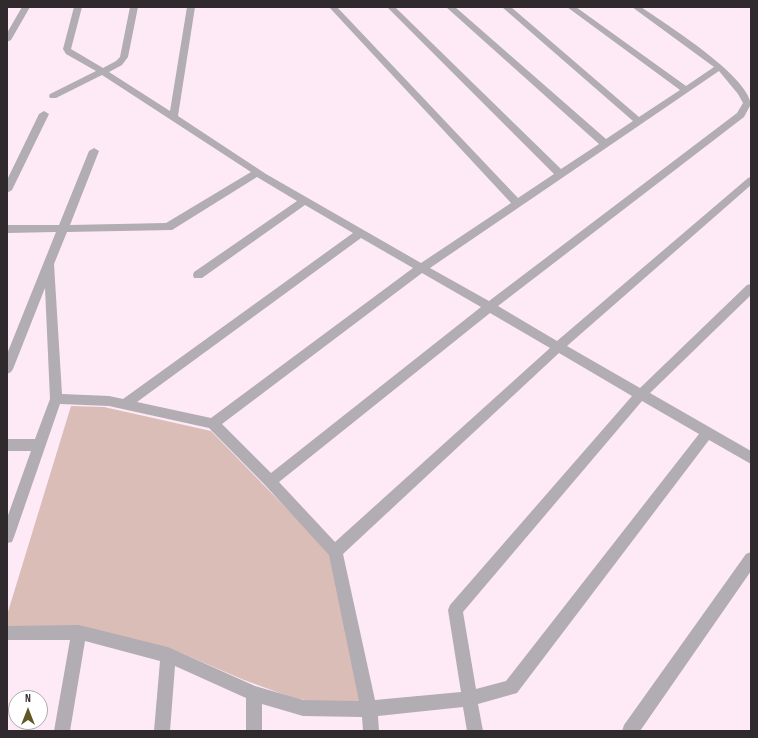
<!DOCTYPE html>
<html>
<head>
<meta charset="utf-8">
<style>
	body { margin:0 }
	#map { position:relative; width:758px; height:738px; overflow:hidden; background:#feeaf6; font-family:"Sofia Sans Condensed",sans-serif }
	canvas { display:block }
	.frame { position:absolute; inset:0; border:8px solid #30292d; pointer-events:none }
	.north { position:absolute; left:8px; top:690px; width:40px; height:40px; box-sizing:border-box; background:#fff; border:1px solid #aca9ab; border-radius:50%; rotate:0deg; font-size:11px; font-weight:700; line-height:16px; text-align:center; color:#30292d }
	.north::after { content:''; display:block; margin:auto; width:14px; height:18px; background:#615724; clip-path:polygon(50% 0,100% 100%,50% 72%,0 100%) }
</style>
</head>
<body>
<div id="map">
<canvas width="758" height="738"></canvas>
<div class="frame"></div>
<div class="north">N</div>
</div>
<script>
const ctx = document.querySelector('canvas').getContext('2d');
ctx.lineJoin = 'round';
function paint(path, color) { ctx.fillStyle = color; ctx.fill(path, 'evenodd'); }
paint(new Path2D(`
	M71,406L104,407L211,431L330,553L367,706L296,699L244,680L167,647L85,628L7,626V615Z`), '#dbbdb8');
paint(new Path2D(`
	M22,7H30L11,40L7,42V33Z
	M74,7H82L71,49L103,68L116,61L120,57L130,7H138L128,57L122,65L109,72L170,111L187,7H195L178,116L266,174L421,263L511,203L329,7H337L518,198L554,174L387,7H395L561,169L599,144L446,7H455L606,139L633,121L502,7H511L639,117L680,90L567,7H576L686,86L714,67L632,7H641C667,25 746,74 751,104L744,117L498,306L557,341L748,178L751,177V185L567,346L640,388L747,285L751,284V295L650,393L751,451V464L709,440L517,693L478,704L483,731H467L463,707L378,716L379,731H363L362,717L303,716L262,704V731H246V698L175,666L170,731H154L160,661L85,641L70,731H54L70,640H7V626L79,625L168,647L255,686L303,700L359,701L329,555L265,485L209,428L109,406L60,404L14,537L12,542L7,543V518L31,451H7V439H35L50,399L45,288L13,369L11,372L7,374V354L56,232L7,233V225H59L89,151L94,148L99,151L70,225L166,223L251,172L102,75L56,98H50L49,96L50,94L96,71L66,54L63,49ZM719,71L738,94L743,103L737,113L489,301L430,268ZM257,177L297,201L194,272L193,275L194,278H202L305,205L353,233L123,399L109,396L62,394L54,264L67,232L172,230ZM361,238L413,268L211,418L137,402ZM422,273L481,307L271,473L222,424ZM490,313L550,348L335,542L279,482ZM559,353L632,396L450,605L448,610L461,692L375,700L343,554ZM642,401L699,434L506,681L476,689L463,612Z
	M44,111L49,114L12,190L7,193V180L39,114Z
	M751,552V571L640,731H622L624,725L746,554Z`), '#b2acb3');
</script>
</body>
</html>
